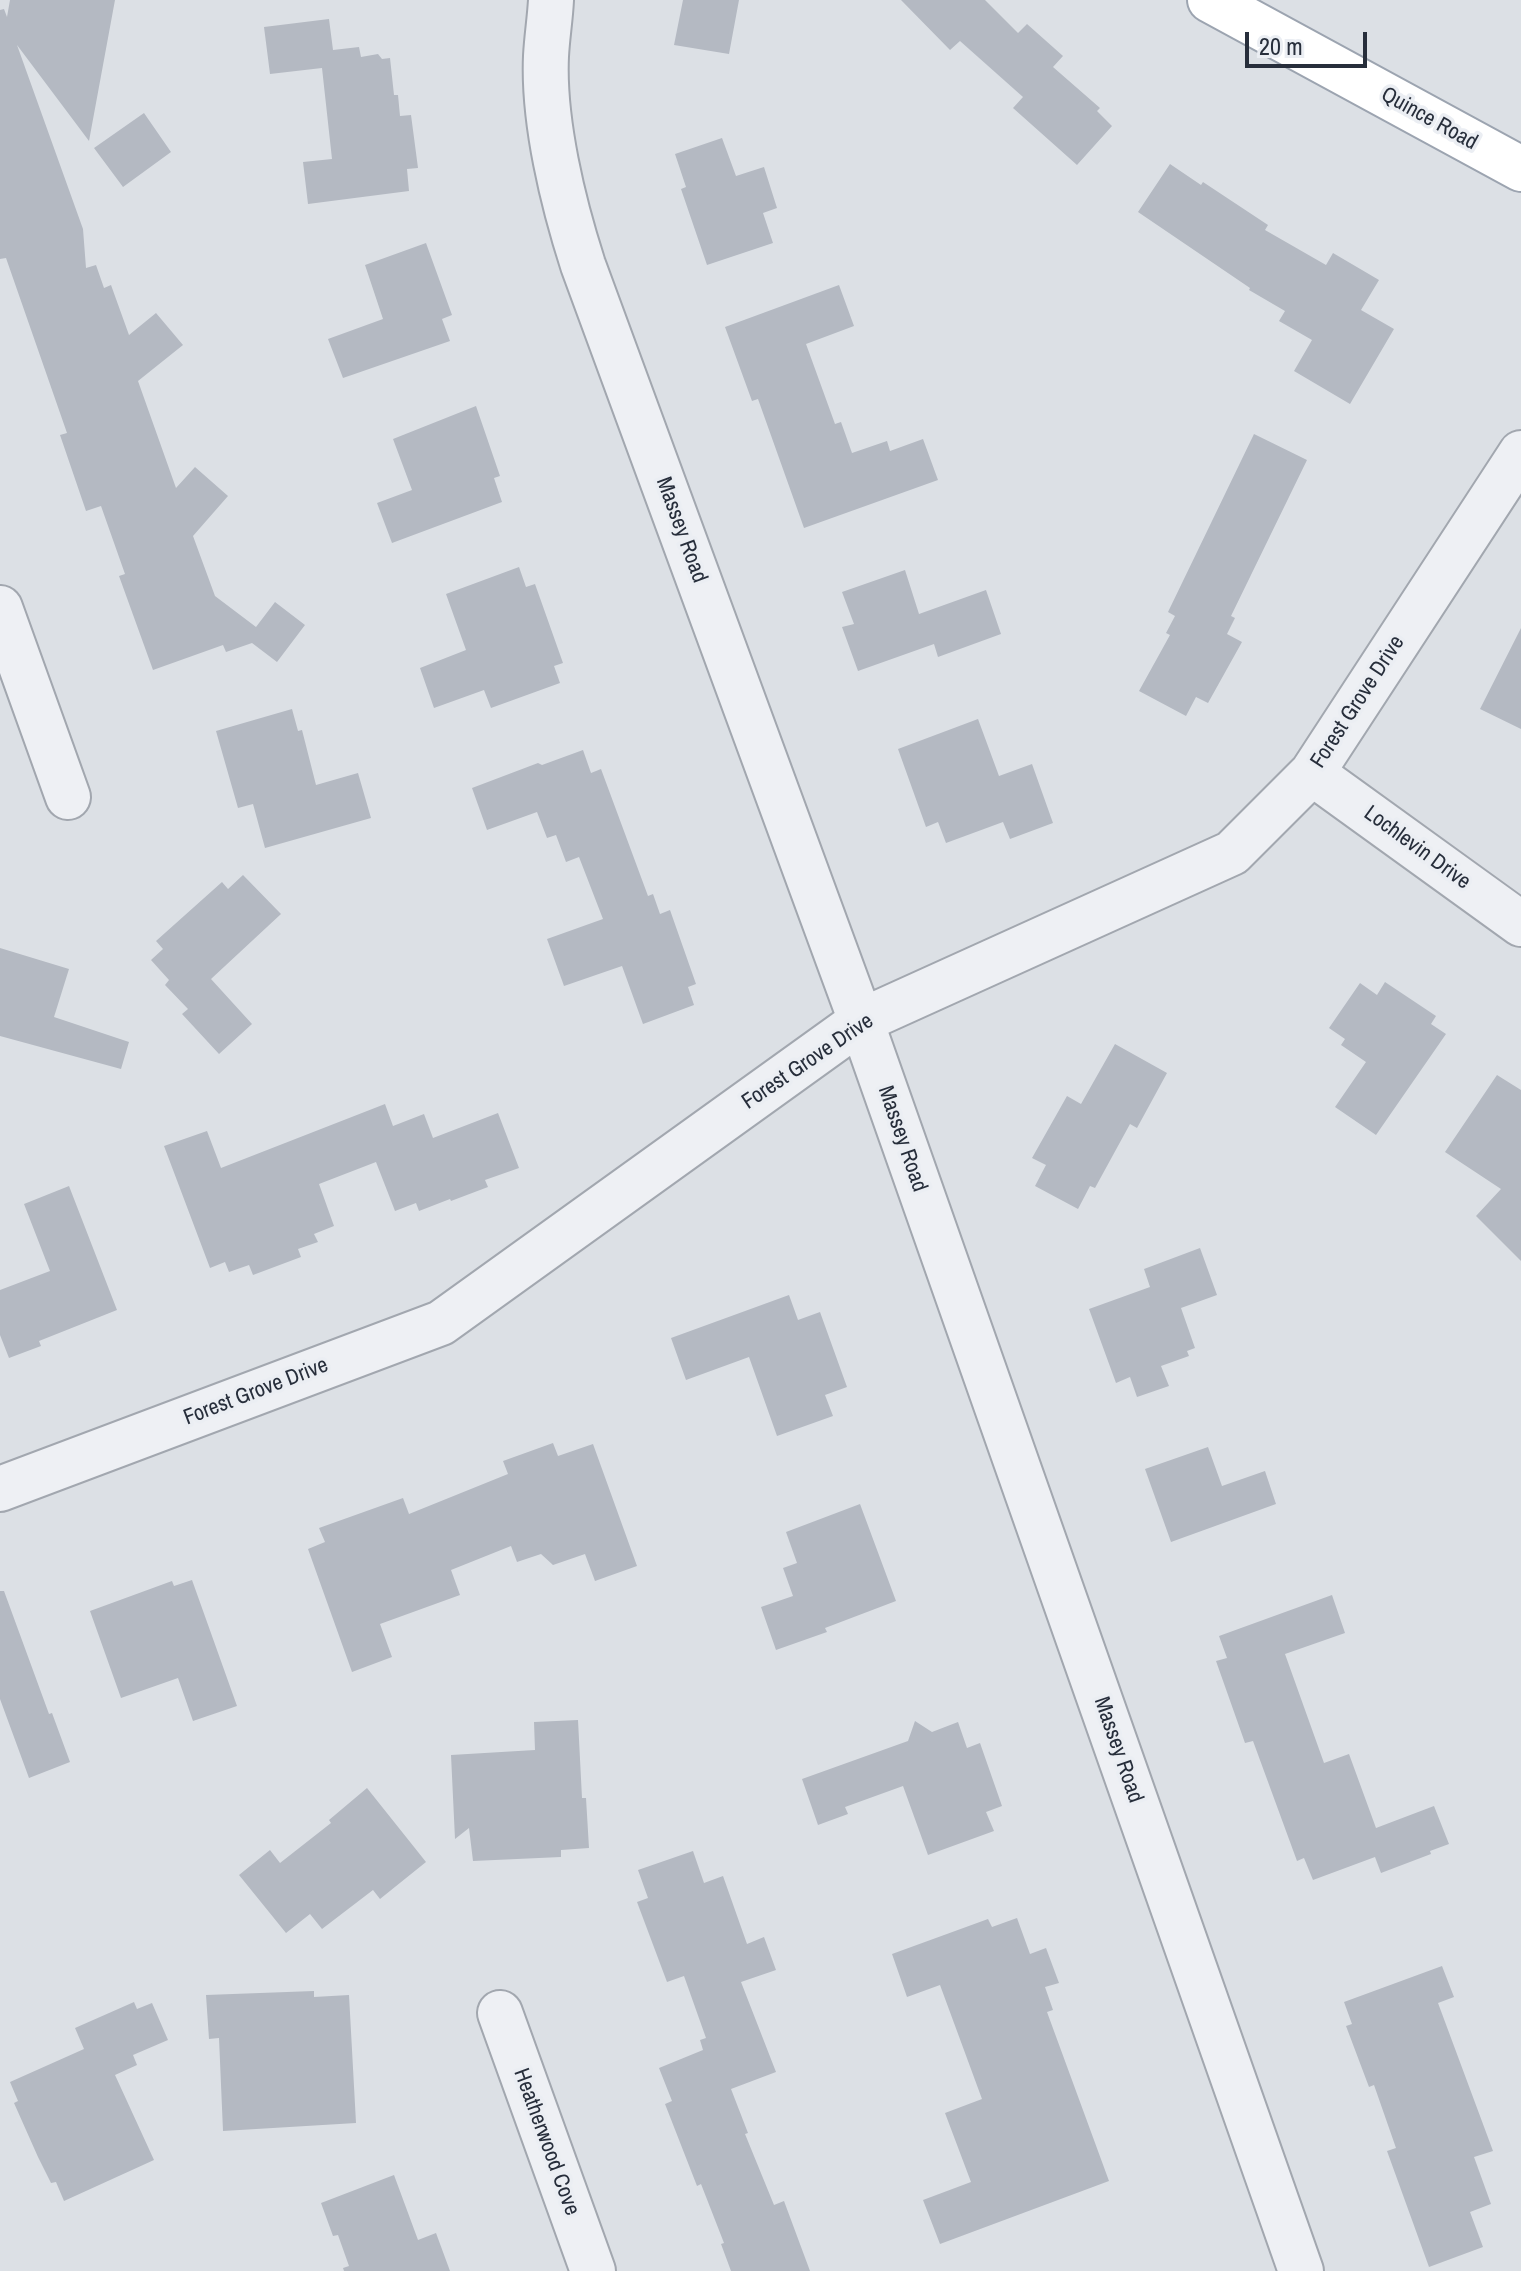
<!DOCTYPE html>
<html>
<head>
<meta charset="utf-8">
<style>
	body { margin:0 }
	#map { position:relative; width:1521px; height:2271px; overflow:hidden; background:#dce0e5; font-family:"Archivo Narrow",sans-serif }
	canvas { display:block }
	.scale { position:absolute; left:1245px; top:32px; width:122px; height:36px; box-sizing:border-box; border:4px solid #272e3b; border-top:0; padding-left:10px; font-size:24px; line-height:28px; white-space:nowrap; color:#272e3b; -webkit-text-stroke:6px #ebeef3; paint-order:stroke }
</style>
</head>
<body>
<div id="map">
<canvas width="1521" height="2271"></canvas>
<div class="scale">20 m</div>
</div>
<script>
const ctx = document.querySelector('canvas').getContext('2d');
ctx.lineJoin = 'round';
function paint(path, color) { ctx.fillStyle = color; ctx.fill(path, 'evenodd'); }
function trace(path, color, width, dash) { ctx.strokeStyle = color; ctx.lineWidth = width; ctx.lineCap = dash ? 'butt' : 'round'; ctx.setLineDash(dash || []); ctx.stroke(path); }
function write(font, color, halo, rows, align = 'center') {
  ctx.font = font + ' "Archivo Narrow",sans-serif'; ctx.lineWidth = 7; ctx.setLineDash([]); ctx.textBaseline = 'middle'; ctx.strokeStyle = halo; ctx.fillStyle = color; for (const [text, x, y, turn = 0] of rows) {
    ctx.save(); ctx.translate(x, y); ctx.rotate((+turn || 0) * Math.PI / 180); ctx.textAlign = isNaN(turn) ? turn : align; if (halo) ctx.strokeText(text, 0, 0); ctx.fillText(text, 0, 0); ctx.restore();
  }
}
paint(new Path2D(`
	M10,0H115L89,141L17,45L83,229L86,268L96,265L104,288L111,285L129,335L156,313L183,345L138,381L176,488L195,467L228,496L193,536L215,596L256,627L275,602L305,625L277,662L252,643L226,652L223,645L153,670L119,576L125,574L101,506L86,511L60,435L67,433L6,258L0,259V10L4,9L7,17Z
	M683,0H739L729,54L674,45Z
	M901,0H985L1018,33L1027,24L1063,56L1053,67L1100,108L1097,111L1112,126L1077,165L1013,108L1023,97L960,41L950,50Z
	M329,19L333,50L359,47L361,57L378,54L382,59L390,58L394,95H398L400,116L411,115L418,168L407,169L409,191L308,204L303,162L332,159L322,68L270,74L264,27Z
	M144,113L171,152L123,187L94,148Z
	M722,138L736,176L764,167L777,208L763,213L773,243L707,265L681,189L686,187L675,154Z
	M1170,164L1201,185L1203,182L1268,225L1265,230L1326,265L1333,253L1379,280L1361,310L1394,329L1350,404L1294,371L1312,340L1279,321L1285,311L1249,290L1250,288L1138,212Z
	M426,243L452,315L442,319L450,341L343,378L328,339L383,319L365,265Z
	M839,285L854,326L806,344L835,424L841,422L852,453L887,441L890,451L923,439L938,480L804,528L758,399L752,401L725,327Z
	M476,406L500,476L494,478L502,502L392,543L377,503L412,490L393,439Z
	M1254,434L1307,460L1231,616L1235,618L1227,634L1242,642L1208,703L1196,697L1186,716L1139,691L1170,635L1166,633L1175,616L1168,612Z
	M519,567L526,587L535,584L563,663L554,666L560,683L491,708L484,690L434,708L420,668L466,650L446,594Z
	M905,570L919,614L986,590L1001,634L938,657L934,644L858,671L842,627L854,624L842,592Z
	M1521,628V729L1480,709Z
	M292,709L298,731L302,730L316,785L358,773L371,818L265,848L253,804L238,808L216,731Z
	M978,719L999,776L1032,764L1053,823L1010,839L1003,822L946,843L938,822L926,827L898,749Z
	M583,750L591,773L601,769L648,896L653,894L660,914L670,910L696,984L688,987L694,1005L643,1024L622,966L564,986L547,939L603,919L579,857L566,862L556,835L547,838L537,812L487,830L472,788L538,763L542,765Z
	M243,875L281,914L211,979L252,1024L219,1054L182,1014L188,1009L165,985L169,980L151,960L163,949L156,941L222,882L228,889Z
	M0,948L69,969L54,1017L129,1042L121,1069L0,1036Z
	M1385,982L1436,1016L1431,1024L1446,1034L1376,1135L1335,1107L1366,1062L1341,1045L1345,1039L1329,1028L1360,983L1377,995Z
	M1115,1044L1167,1073L1137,1128L1130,1124L1095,1188L1090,1186L1078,1209L1035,1186L1046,1165L1032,1158L1067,1096L1081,1104Z
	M1497,1075L1521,1090V1261L1476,1216L1501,1189L1445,1152Z
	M385,1104L393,1126L424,1114L433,1138L498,1113L519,1168L485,1180L488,1187L451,1201L450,1199L419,1211L416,1203L395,1211L376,1162L319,1184L334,1226L314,1234L318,1242L298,1249L301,1257L253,1275L249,1265L229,1272L225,1262L210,1268L164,1146L207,1131L221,1168Z
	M69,1186L117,1310L39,1341L41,1346L9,1358L0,1335V1290L50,1271L24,1204Z
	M1200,1248L1217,1295L1181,1308L1195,1348L1187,1351L1189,1356L1161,1366L1169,1386L1137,1397L1130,1377L1116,1383L1089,1309L1150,1287L1144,1269Z
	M789,1295L798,1320L820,1312L847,1387L825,1395L833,1416L777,1436L749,1357L686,1380L671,1338Z
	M553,1443L558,1456L593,1444L637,1566L595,1581L585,1554L553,1565L541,1554L517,1562L511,1546L451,1570L460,1595L380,1624L392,1657L352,1672L308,1549L325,1542L319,1528L403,1498L409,1514L508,1474L503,1461Z
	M1208,1447L1222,1486L1265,1471L1276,1504L1171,1542L1145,1469Z
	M860,1504L896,1601L825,1628L827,1632L776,1650L761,1607L793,1596L783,1568L797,1563L786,1532Z
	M192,1580L237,1706L193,1721L178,1678L121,1698L90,1611L172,1581L174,1586Z
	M0,1591H4L49,1714L52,1713L70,1762L29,1778L0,1699Z
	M1332,1595L1345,1633L1285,1654L1324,1763L1349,1754L1376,1828L1434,1806L1449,1844L1430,1851L1431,1854L1381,1873L1375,1857L1313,1880L1304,1858L1297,1861L1253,1741L1245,1743L1216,1661L1227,1658L1219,1636Z
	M578,1720L582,1798H586L589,1848L561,1850V1857L473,1861L469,1828L455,1839L451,1755L535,1750L534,1722Z
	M915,1721L932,1732L958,1722L967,1748L980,1743L1002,1806L986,1812L994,1831L928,1855L903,1786L845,1807L848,1814L818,1825L802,1779L908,1741Z
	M367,1788L426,1862L380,1899L373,1890L322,1929L310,1914L286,1933L239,1875L270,1850L280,1863L331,1823L329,1820Z
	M693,1851L704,1883L723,1876L747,1944L764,1937L776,1970L741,1982L776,2072L731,2089L748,2133L745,2134L774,2205L784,2201L810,2271H731L721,2244L724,2243L701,2184L697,2186L665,2104L672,2101L659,2068L703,2050L700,2040L706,2038L684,1976L667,1982L637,1902L648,1898L638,1870Z
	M1017,1918L1030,1954L1046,1948L1059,1983L1045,1987L1053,2010L1047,2012L1109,2181L940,2244L923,2200L971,2182L945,2113L982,2099L940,1985L907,1997L892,1954L988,1919L992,1927Z
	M1442,1966L1454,1997L1438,2003L1493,2151L1474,2157L1491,2204L1470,2212L1483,2247L1429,2267L1387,2151L1396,2148L1374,2085L1369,2087L1346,2026L1352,2024L1344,2002Z
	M314,1991V1997L349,1995L356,2123L223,2131L219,2038L209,2039L206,1995Z
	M134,2002L137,2009L152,2003L168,2040L133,2055L137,2065L115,2075L154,2160L64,2201L56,2182L51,2183L38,2157L14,2103L18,2101L10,2082L84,2049L75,2028Z
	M394,2175L418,2240L436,2233L450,2271H344L343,2268L349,2266L338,2235L333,2236L321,2203Z`), '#b4b9c2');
const minor = new Path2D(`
	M551,0C550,19 547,37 546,56C543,121 563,203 583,265L861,1021L1301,2271
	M0,608L68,797
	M1312,773L1521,924
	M0,1489L441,1323L861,1021L1232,853L1312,773L1521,453
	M500,2013L593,2271`);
const major = new Path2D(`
	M1210,0L1521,169`);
trace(minor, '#a2a7af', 48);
trace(major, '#9ca4b0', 48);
trace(minor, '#eef0f4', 44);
trace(major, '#fff', 44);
write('22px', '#272e3b', '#ebeef3', [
	["Quince Road",1429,119,29],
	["Massey Road",681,530,70],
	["Forest Grove Drive",1358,702,-57],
	["Lochlevin Drive",1417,848,36],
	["Forest Grove Drive",808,1062,-34],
	["Massey Road",902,1139,71],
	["Forest Grove Drive",256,1392,-21],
	["Massey Road",1118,1750,71],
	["Heatherwood Cove",546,2142,70]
]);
</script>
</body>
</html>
